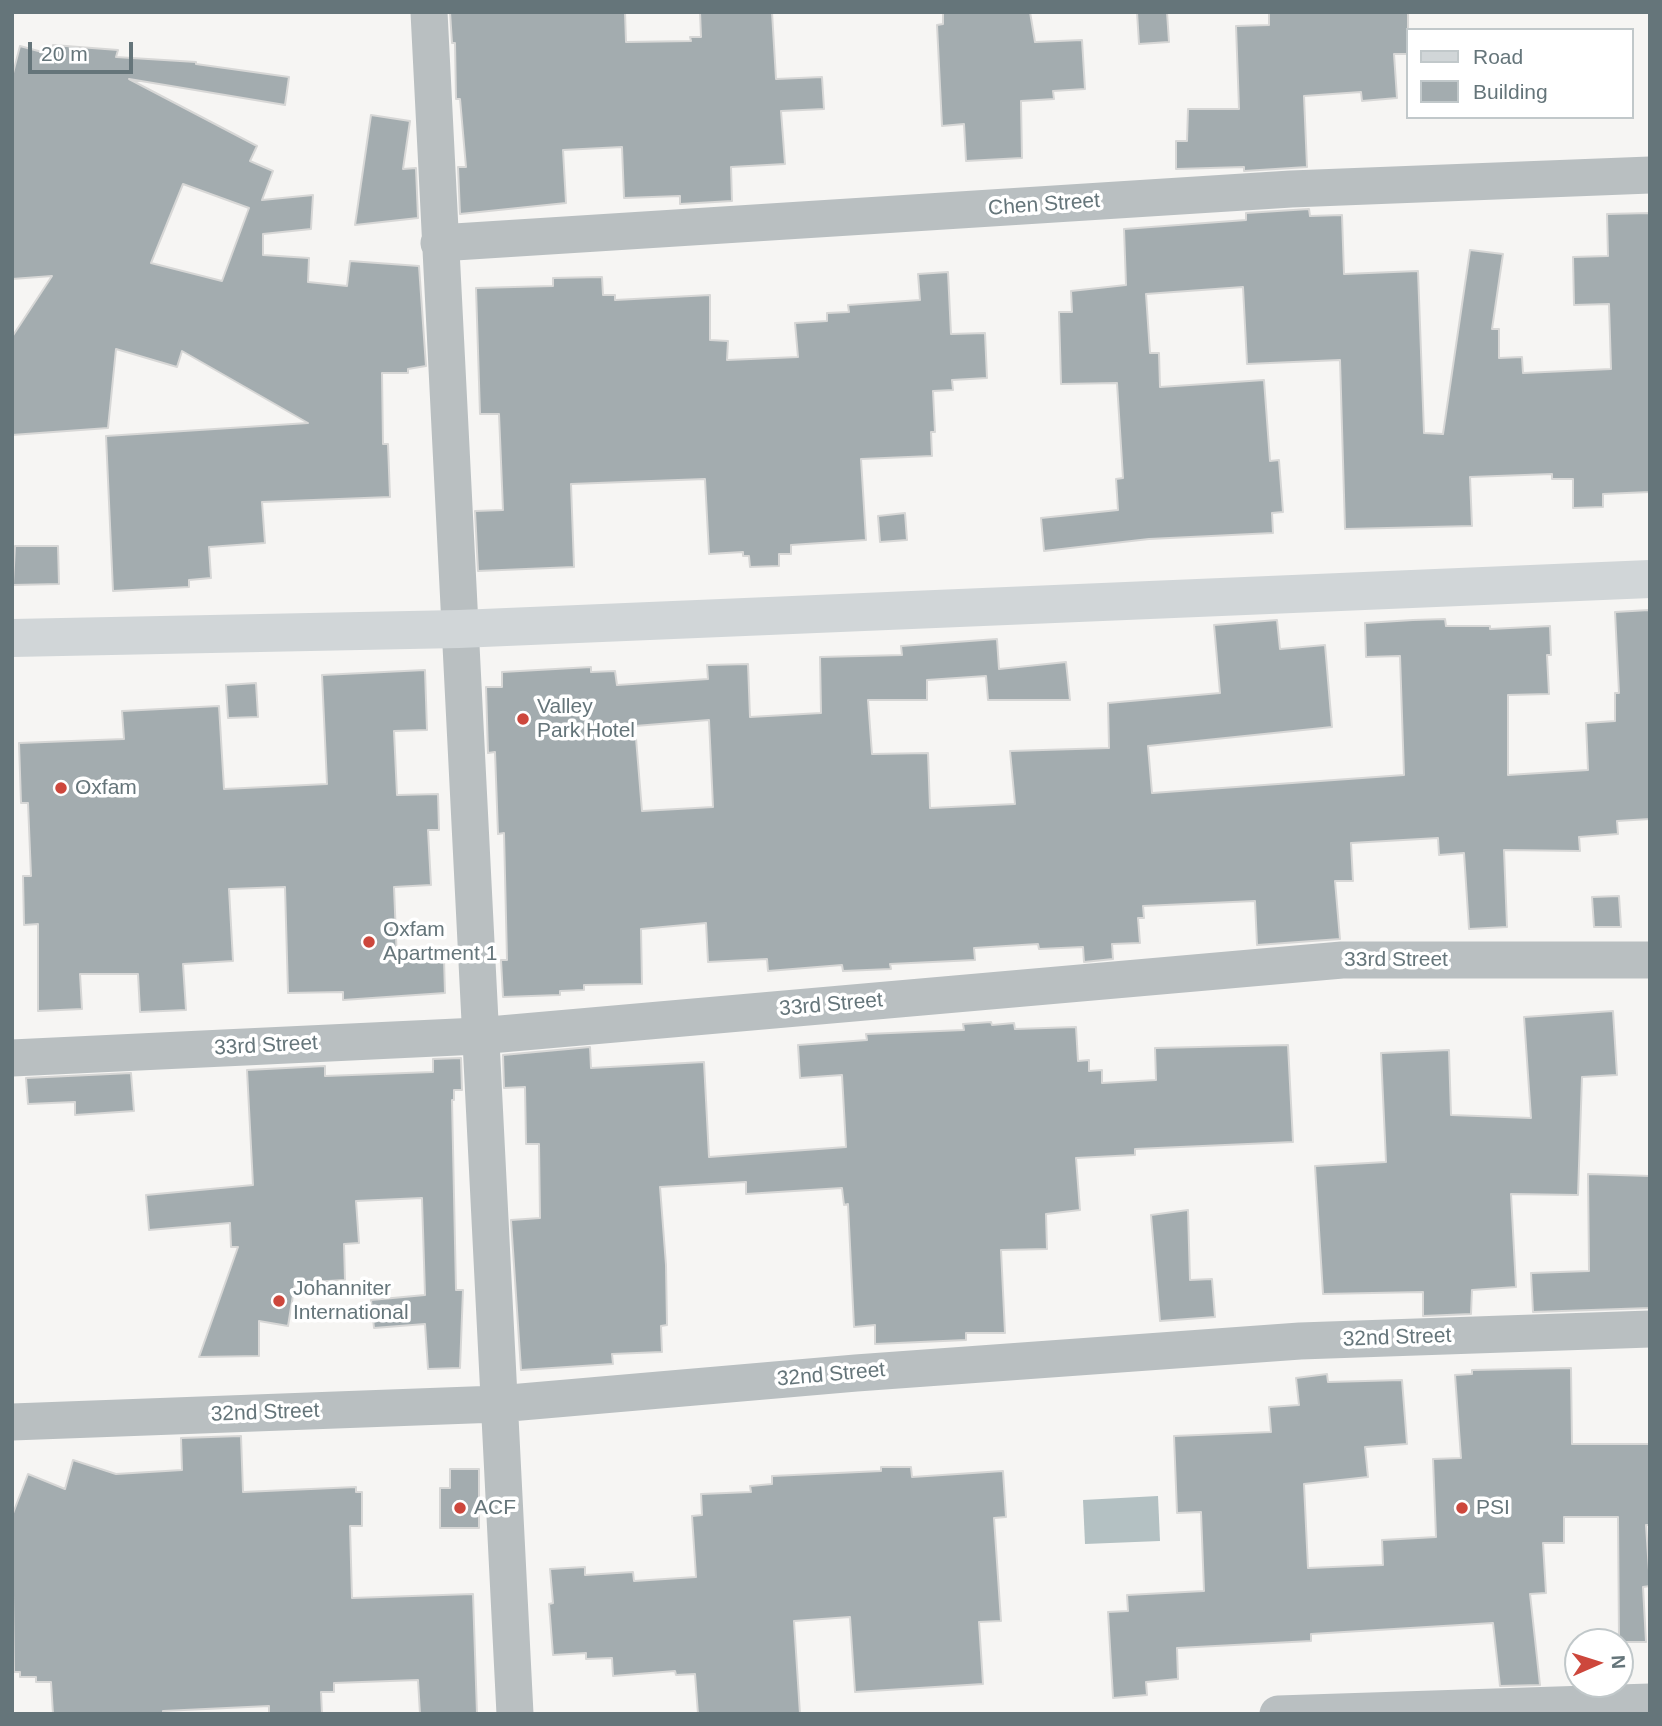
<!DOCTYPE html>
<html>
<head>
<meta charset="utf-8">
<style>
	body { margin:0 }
	#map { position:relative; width:1662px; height:1726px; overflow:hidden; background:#f6f5f3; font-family:Helvetica,sans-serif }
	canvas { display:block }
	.frame { position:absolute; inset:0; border:14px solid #65757a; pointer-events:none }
	.legend { position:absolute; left:1406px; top:28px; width:228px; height:91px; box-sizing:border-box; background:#fff; border:2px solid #c1c8ca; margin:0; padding:9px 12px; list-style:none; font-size:21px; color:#65757a }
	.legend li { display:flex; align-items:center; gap:14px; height:35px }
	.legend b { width:35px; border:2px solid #c1c8ca }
	.north { position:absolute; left:1564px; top:1628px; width:70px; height:70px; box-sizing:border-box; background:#fff; border:2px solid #c1c8ca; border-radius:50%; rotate:87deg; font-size:19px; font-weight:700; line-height:28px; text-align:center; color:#65757a }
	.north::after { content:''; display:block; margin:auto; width:24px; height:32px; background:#cd473c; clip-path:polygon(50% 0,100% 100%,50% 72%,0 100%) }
	.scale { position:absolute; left:28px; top:42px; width:105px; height:32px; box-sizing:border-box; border:4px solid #65757a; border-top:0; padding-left:9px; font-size:21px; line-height:24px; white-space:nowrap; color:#65757a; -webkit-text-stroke:5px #fff; paint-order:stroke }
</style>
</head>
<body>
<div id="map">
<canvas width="1662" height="1726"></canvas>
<div class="frame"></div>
<ul class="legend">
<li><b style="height:9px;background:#d1d6d8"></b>Road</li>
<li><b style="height:19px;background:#a3acaf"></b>Building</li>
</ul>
<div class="north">N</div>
<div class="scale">20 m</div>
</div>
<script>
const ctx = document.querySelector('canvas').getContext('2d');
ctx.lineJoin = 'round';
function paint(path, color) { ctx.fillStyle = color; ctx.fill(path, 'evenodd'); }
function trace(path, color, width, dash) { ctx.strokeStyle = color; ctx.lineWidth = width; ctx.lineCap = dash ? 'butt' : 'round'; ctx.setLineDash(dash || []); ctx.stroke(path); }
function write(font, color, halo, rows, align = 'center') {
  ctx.font = font + ' Helvetica,sans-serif'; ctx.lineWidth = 7; ctx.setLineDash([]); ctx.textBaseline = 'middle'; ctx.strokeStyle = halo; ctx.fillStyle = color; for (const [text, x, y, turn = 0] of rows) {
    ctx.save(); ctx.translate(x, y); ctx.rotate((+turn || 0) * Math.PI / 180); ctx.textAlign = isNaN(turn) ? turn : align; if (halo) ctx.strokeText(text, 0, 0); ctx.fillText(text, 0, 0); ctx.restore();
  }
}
paint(new Path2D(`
	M1158,1496L1160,1541L1085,1544L1083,1500Z`), '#b4c1c3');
const building = new Path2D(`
	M450,12H625L626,42L691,41L690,37H701L700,12H772L776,79L822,77L824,109L781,111L785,164L731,167L732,201L680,204V196L624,198L622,147L563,150L566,203L460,214L458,167H466L460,99H456L455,43H452Z
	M943,12H1030L1035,42L1082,40L1085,89L1053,91L1054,99L1021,101L1022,158L966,161L964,124L942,126L937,25L943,24Z
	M1137,12H1167L1169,42L1139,44Z
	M1269,12H1408V54H1394L1397,98L1362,101L1361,92L1304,96L1307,167L1244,171V167L1176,169V141H1187L1188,109H1239L1236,26L1269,25Z
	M53,45L118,50L116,57L196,62V64L289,77L285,105L129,79L257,146L250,161L273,171L262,200L313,195L311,229L263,234V255L309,258L308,282L347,286L350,261L419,266L426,366L408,369V373H382L383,444H388L390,497L262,502L265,543L209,547L211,578L189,580V587L113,591L106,436L308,423L182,351L177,367L116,349L108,428L12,435V337L52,276L12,279V77L20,46L53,55ZM183,184L249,208L222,281L151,263Z
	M371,115L410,121L403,169L416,168L418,218L355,225Z
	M1309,209L1310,216L1342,215L1344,274L1418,271L1424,433L1443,434L1470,250L1503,254L1492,329H1499V358L1522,357L1523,373L1611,369L1609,304L1574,305L1573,257L1608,256L1607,214L1650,213V492L1603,494V507L1573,508V479H1552V474L1470,477L1472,526L1345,529L1340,360L1247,364L1243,287L1146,294L1150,353H1159L1160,387L1264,380L1270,461L1279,460L1283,512L1272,513L1273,533L1149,539L1044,551L1041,518L1118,510L1116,479L1123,478L1117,383L1061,384L1059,312H1072L1071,291L1126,285L1124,229L1246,220V213Z
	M948,272L951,334L985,333L987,378L952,380L953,390L933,391L935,432H931L932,456L861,459L866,540L791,545V554H779V566L750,567L749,556H743V552L709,554L705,479L571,484L574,567L478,571L475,511L503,510L499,414H480L476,288L553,286V278L602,277L603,295H615V300L710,295V340L728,341L727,360L798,357L795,323L827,321V313L849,312L848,305L920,300L918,274Z
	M905,513L907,540L880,542L878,516Z
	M15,546H58L59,584L13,585Z
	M1649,610L1650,819L1617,821L1618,834L1579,837L1580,851L1504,850L1507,927L1469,929L1464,853L1439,855L1438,838L1351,843L1353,881H1335L1340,939L1257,945L1255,901L1143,906L1144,918H1138L1140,943L1112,944L1113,959L1084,962L1083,947L1039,949L1038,944L974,948L975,960L890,964L891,969L843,971L842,965L768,971L767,959L708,962L706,923L641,929L642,984L584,985V990L560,991V995L503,997L501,960H507L504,833L498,834L495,752L488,753L486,687H502V672L591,667V672L615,671L617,685L708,679L707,665L748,664L750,717L821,713L820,657L902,655L901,646L997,639L999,669L1066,662L1070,700H988L986,676L927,680V700H868L872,754L928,753L930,808L1015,804L1010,751L1109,748L1108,703L1220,693L1214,625L1277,620L1280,649L1325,645L1332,727L1148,746L1152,793L1404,775L1400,656L1366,657L1365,623L1413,620L1445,619L1446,626H1490V629L1550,626L1551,655H1547L1549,694L1508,695V775L1588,770L1586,723L1615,721V693H1619L1615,612ZM709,720L713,807L642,811L635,726Z
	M425,670L427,730L394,731L397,795L438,794L439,830H428L431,885L394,887L397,961L444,959L445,993L343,1000V992L288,993L285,887L229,889L233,961L183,964L186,1010L140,1012L138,974H80L82,1009L38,1011V924L24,925L23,876H31L28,803H21L19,743L124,739L122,711L219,706L224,789L327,784L322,675Z
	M256,683L258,717L228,718L226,685Z
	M1619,896L1621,927H1594L1592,897Z
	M1613,1011L1617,1075L1582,1077L1578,1195L1511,1194L1516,1287L1472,1290L1471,1314L1423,1316V1292L1323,1294L1315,1166L1386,1162L1381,1053L1449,1050L1451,1115L1531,1118L1524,1017Z
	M991,1022L992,1025L1014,1023L1015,1029L1076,1027L1078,1061L1089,1060V1071L1102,1070V1083L1156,1080L1155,1048L1288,1045L1293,1142L1135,1149V1155L1076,1158L1080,1210L1046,1214L1047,1249L1001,1250L1005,1333H966V1340L875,1344V1325L854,1327L848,1204L844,1205L842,1188L746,1194V1182L660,1187L666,1265L667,1325L661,1326L662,1352L612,1354L613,1364L521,1370L511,1220L540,1218L539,1144H526L525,1087L504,1088L503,1055L590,1047L591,1068L704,1062L709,1157L846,1147L842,1075L800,1078L798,1045L867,1040L866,1034L964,1030L963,1024Z
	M461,1058L462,1090H454V1100H452L456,1290H463L460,1368L428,1369L425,1324L374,1328L371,1300L425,1295L422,1198L356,1201L359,1243L344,1244L345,1280L295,1283L288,1326L259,1321V1356L199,1357L238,1247H231L230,1223L149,1230L146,1195L253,1185L247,1070L325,1066V1076L433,1072V1059Z
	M131,1073L134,1111L75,1115V1102L28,1104L26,1078Z
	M1588,1174L1650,1176V1308L1533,1312L1531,1273L1589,1271Z
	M1188,1210L1190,1280L1212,1279L1215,1317L1160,1321L1151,1215Z
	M1571,1368L1572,1444H1650V1525H1646L1650,1586L1643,1587L1646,1642H1619L1618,1517H1564V1543H1543L1546,1593L1530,1594L1540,1685L1500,1686L1493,1623L1311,1634V1641L1177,1648L1178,1679L1146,1682L1147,1695L1113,1698L1108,1612L1128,1611L1127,1595L1204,1591L1201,1512L1177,1513L1174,1436L1271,1432L1269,1407L1299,1405L1296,1378L1327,1374L1328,1382L1402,1380L1407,1444L1365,1447L1368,1477L1304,1484L1308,1568L1383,1565L1382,1540L1436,1537L1433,1459L1461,1458L1455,1375L1472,1374V1370Z
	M241,1436L243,1492L356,1487V1492H362V1526H350L352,1598L473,1594L477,1714H420L418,1680L334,1683V1692H321L322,1714H269V1706L163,1711V1714H53L51,1682H36V1677H20V1672H14L12,1516L28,1474L65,1489L73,1460L116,1474L182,1470L181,1438Z
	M881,1467H911L912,1477L1003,1471L1006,1517L994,1518L1001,1621L979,1622L983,1684L855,1692L850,1617L794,1621L800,1714H698L695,1674L676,1675L675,1671L613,1676L612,1658L586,1659V1653L553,1655L549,1604L553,1603L550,1569L585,1567V1575L633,1572L634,1581L696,1577L692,1516L702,1515L701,1494L751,1492L750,1486L772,1484V1476L881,1471Z
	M450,1469H479V1528H440V1488H450Z`);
paint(building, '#a3acaf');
trace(building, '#d7d7d6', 2);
trace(new Path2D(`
	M429,12L515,1714
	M439,243L1291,189L1650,175
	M12,1058L478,1036L1342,960H1650
	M12,1422L498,1404L856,1373L1300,1341L1650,1329
	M1278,1714L1650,1702`), '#b9bfc1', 37);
trace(new Path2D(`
	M12,638L459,629L1650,579`), '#d1d6d8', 38);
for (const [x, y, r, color] of [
	[523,719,7,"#cd473c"],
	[61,788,7,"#cd473c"],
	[369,942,7,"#cd473c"],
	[279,1301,7,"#cd473c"],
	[460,1508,7,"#cd473c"],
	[1462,1508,7,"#cd473c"]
]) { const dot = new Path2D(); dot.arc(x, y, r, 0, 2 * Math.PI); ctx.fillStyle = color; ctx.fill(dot); trace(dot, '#fff', 2.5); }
write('21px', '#65757a', '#fff', [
	["Chen Street",1044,205,-4],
	["33rd Street",1396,960],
	["33rd Street",831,1005,-5],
	["33rd Street",266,1046,-3],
	["32nd Street",1397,1338,-2],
	["32nd Street",831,1375,-5],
	["32nd Street",265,1413,-2]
]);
write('21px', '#65757a', '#fff', [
	["Valley",537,707],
	["Park Hotel",537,731],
	["Oxfam",75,788],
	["Oxfam",383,930],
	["Apartment 1",383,954],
	["Johanniter",293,1289],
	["International",293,1313],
	["ACF",474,1508],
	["PSI",1476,1508]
], 'left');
</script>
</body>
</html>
